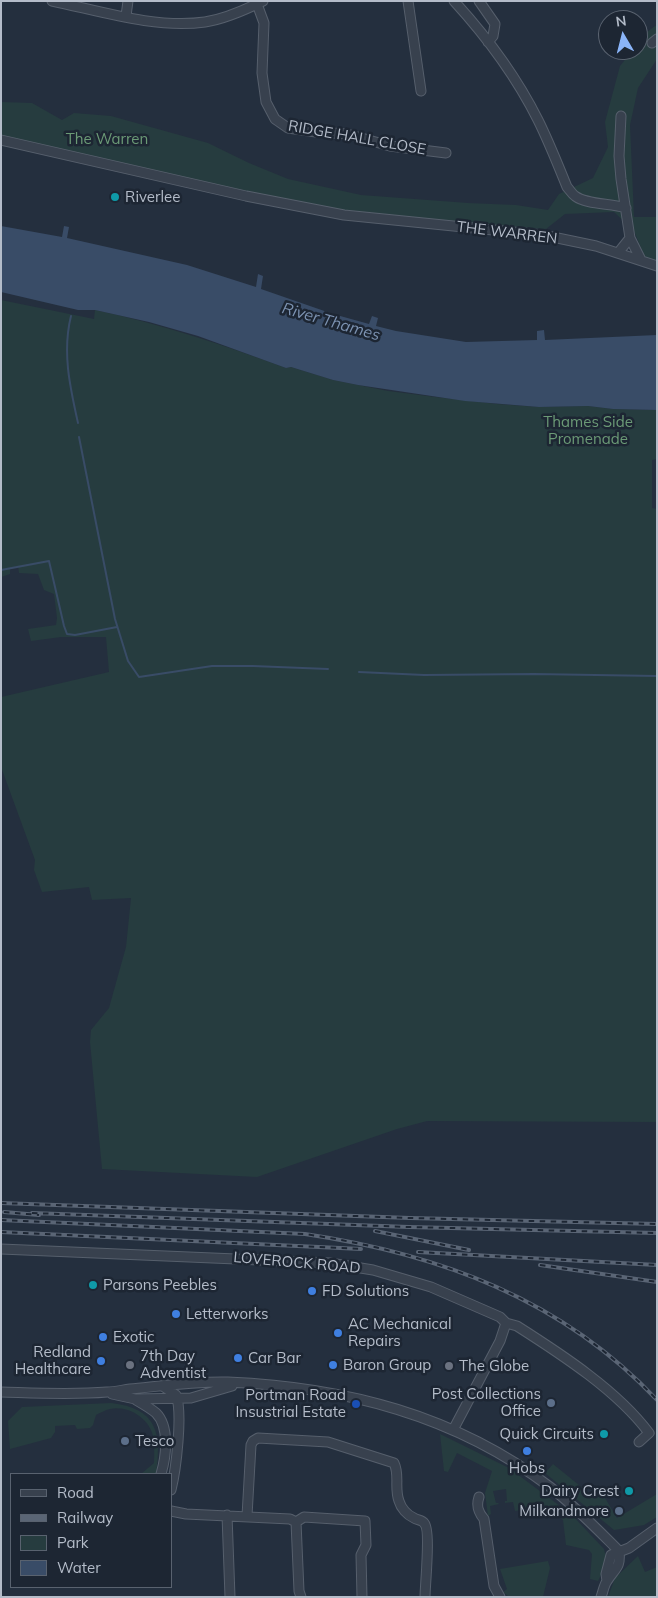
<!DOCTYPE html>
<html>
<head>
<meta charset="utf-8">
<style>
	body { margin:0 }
	#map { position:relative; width:658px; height:1598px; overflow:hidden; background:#242f3e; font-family:Mulish,sans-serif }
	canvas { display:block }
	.frame { position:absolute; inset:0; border:2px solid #b4bcc9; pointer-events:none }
	.legend { position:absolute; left:10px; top:1473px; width:162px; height:115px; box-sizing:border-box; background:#1d2633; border:1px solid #59626f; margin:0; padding:6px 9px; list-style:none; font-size:15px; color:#b4bcc9 }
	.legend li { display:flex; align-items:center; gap:10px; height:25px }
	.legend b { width:25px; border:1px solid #59626f }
	.north { position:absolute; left:598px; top:10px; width:50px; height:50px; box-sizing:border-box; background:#1d2633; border:1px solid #59626f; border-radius:50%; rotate:352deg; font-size:14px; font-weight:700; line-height:20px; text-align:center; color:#b4bcc9 }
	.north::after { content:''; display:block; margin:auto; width:18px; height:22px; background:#8ab4f8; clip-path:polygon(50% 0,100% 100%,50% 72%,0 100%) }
</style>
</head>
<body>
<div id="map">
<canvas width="658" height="1598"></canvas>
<div class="frame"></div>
<ul class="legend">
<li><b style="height:6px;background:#38414e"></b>Road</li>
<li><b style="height:6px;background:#5a6575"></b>Railway</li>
<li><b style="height:14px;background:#263c3f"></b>Park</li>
<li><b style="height:14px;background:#394c67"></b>Water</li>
</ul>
<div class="north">N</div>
</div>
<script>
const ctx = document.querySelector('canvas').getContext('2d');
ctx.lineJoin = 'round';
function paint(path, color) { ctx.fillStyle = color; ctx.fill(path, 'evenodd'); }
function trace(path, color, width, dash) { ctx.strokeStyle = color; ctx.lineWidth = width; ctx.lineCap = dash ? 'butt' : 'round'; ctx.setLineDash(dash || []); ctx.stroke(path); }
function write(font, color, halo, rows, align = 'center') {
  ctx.font = font + ' Mulish,sans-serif'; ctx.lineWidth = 5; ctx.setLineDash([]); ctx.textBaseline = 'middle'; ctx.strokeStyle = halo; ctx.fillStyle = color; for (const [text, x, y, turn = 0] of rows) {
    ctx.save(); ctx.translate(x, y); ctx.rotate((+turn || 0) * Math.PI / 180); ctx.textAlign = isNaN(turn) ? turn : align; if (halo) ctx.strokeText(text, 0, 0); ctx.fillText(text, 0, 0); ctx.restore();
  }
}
paint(new Path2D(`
	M657,25V59L638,88L630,125L634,217H657V263L645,258L634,231L614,212L565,214L546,229L411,219L345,211L224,188L1,141V102L32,103L62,120L74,113L111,116L208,143L249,163L288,179L361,195L468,203L516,205L548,210L559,194L593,178L608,147L605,122L620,66L633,50H638C638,40 648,30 657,25Z
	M1,300L94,319L95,310C161,324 224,345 286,368L291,367L333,380L388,391L435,397L497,404L539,407L588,406L613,409L657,410V459L652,460V508L657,509V1122L427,1121L397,1129L257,1177L102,1169L90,1042L91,1030L109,1008L126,947L131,898L92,900L89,887L42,892L34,870L35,860L1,767V697L109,672L106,637H61L31,641L28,629L56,625L57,618L54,594L44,590L38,574L19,573L18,566L10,568V574L1,577Z
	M111,1403C157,1408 162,1433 156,1474H141L154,1463C154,1454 155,1445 153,1436C149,1418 128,1405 110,1409C105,1410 100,1413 96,1415L93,1425L90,1428L77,1429L75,1425L55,1426V1432L51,1438L10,1449L8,1421L22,1407Z
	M440,1434L509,1468L572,1515L604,1549L606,1557L603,1571L598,1581L590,1579L592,1554L589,1550L566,1545L563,1520L548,1507L515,1511L513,1502L505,1503V1501H507L506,1489L493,1491L496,1503H498L499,1504L490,1506L491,1514L488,1516L485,1493L492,1471L457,1453L448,1472L444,1471Z
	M553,1464L590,1494L599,1488L617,1518L657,1494V1517L644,1525L614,1530L545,1473Z
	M638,1556L645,1572L657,1567V1597H608L615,1578Z
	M548,1561L550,1568L543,1597H509L503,1592L507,1589L500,1569Z`), '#263c3f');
paint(new Path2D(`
	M1,226L62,237L64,226L69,227L67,238L187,265L256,287L258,274L263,276L261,289L333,314L369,324L372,316L378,318L376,326L396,331L466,342L537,340V331L544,330L545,340L657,335V410L613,409L588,406L539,407L465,401L358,385L333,380L291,367L286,368L198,336L149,322L95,310H78L1,292Z`), '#394c67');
trace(new Path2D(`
	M71,316C62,352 70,387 78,423
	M79,437L115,619L128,661L139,677L212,666H253L328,669
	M1,570L49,561L64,626L67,634L75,635L117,627
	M359,672L424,675L534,674L657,676`), '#394c67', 2);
const minor = new Path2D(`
	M52,1C100,11 156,29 205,22C224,19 245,10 263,1
	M408,1L421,91
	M454,1C486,36 517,78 538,120C549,142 558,165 567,187C570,190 572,194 575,196C587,205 611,203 626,208
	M479,1L495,24L493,36L488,42
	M257,4L264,23L262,73L266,102L275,119L288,128L316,132L347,134L390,146L446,153
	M126,16L128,1
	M652,43L657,39
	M621,116L619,156L621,179L630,238L641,260
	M1,140L246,196L344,215L543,235L596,246L657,266
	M618,253L630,238
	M1,1249L330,1263L373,1270L431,1287L500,1317L506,1323L517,1326C561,1354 618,1391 649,1433L639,1442
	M164,1387L176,1395C183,1413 176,1470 171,1490
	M1,1392C36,1393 72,1395 107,1392C115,1392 122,1390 130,1389C161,1386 197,1381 228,1382C345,1387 455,1415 550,1487C575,1506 597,1529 619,1551
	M112,1394L135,1399L191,1398L232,1386
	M136,1400C143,1404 150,1408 156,1413C170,1427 166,1457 161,1474
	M453,1430L500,1341L506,1323
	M479,1497C476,1506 478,1512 484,1519L494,1586L500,1597
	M171,1511L186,1514L290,1519L296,1522L304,1517L365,1521L366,1545L361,1555L362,1597
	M227,1515L230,1597
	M247,1516L251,1445L253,1441L258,1438L328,1442L394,1463C400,1475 394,1488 399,1501C401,1508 407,1515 414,1518C417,1520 422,1520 424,1523C431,1529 425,1585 425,1597
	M296,1522L299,1591L301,1597
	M607,1581L606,1574L611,1555L629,1548L657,1528
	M601,1597C603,1592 604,1585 607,1581C615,1568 621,1568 619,1551`);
trace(minor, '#565f6c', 11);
trace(minor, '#38414e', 9);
const rail = new Path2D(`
	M1,1203L410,1218L657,1224
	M4,1212L39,1215
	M32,1213L409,1227L657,1233
	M1,1220L305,1234C439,1254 562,1299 657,1400
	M375,1231L469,1250
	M1,1232L361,1249
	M418,1252L657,1265
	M540,1265L657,1282`);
trace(rail, '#5a6575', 4);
trace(rail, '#1d2633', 2, [5.5]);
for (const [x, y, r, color] of [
	[115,197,5,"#0f9aa8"],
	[93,1285,5,"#0f9aa8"],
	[312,1291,5,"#3f7fe0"],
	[176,1314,5,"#3f7fe0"],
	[338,1333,5,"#3f7fe0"],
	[103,1337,5,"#3f7fe0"],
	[238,1358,5,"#3f7fe0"],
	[101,1361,5,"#3f7fe0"],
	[130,1365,5,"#6b7280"],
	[333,1365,5,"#3f7fe0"],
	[449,1366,5,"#6b7280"],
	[551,1403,5,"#5c6f8a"],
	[356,1404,5,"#1a4fb4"],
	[604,1434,5,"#0f9aa8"],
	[125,1441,5,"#5c6f8a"],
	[527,1451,5,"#3f7fe0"],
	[629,1491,5,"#0f9aa8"],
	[619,1511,5,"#5c6f8a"]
]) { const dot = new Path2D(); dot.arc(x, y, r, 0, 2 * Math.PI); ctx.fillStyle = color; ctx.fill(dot); trace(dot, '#1d2633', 2); }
write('15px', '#b4bcc9', '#1d2633', [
	["RIDGE HALL CLOSE",357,138,10],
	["THE WARREN",507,233,7],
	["LOVEROCK ROAD",297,1263,5]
]);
write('15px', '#6b9a76', '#1d2633', [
	["The Warren",107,139],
	["Thames Side",588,422],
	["Promenade",588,439]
]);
write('15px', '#b4bcc9', '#1d2633', [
	["Riverlee",125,197],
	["Parsons Peebles",103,1285],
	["FD Solutions",322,1291],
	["Letterworks",186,1314],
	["AC Mechanical",348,1324],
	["Repairs",348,1341],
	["Exotic",113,1337],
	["Redland",91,1352,"right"],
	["Healthcare",91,1369,"right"],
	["7th Day",140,1356],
	["Adventist",140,1373],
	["Car Bar",248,1358],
	["Baron Group",343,1365],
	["The Globe",459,1366],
	["Post Collections",541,1394,"right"],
	["Office",541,1411,"right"],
	["Portman Road",346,1395,"right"],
	["Insustrial Estate",346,1412,"right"],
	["Quick Circuits",594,1434,"right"],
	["Tesco",135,1441],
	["Hobs",527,1468,"center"],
	["Dairy Crest",619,1491,"right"],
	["Milkandmore",609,1511,"right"]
], 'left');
write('italic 16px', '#7c92b1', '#1d2633', [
	["River Thames",331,322,16]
]);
</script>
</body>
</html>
